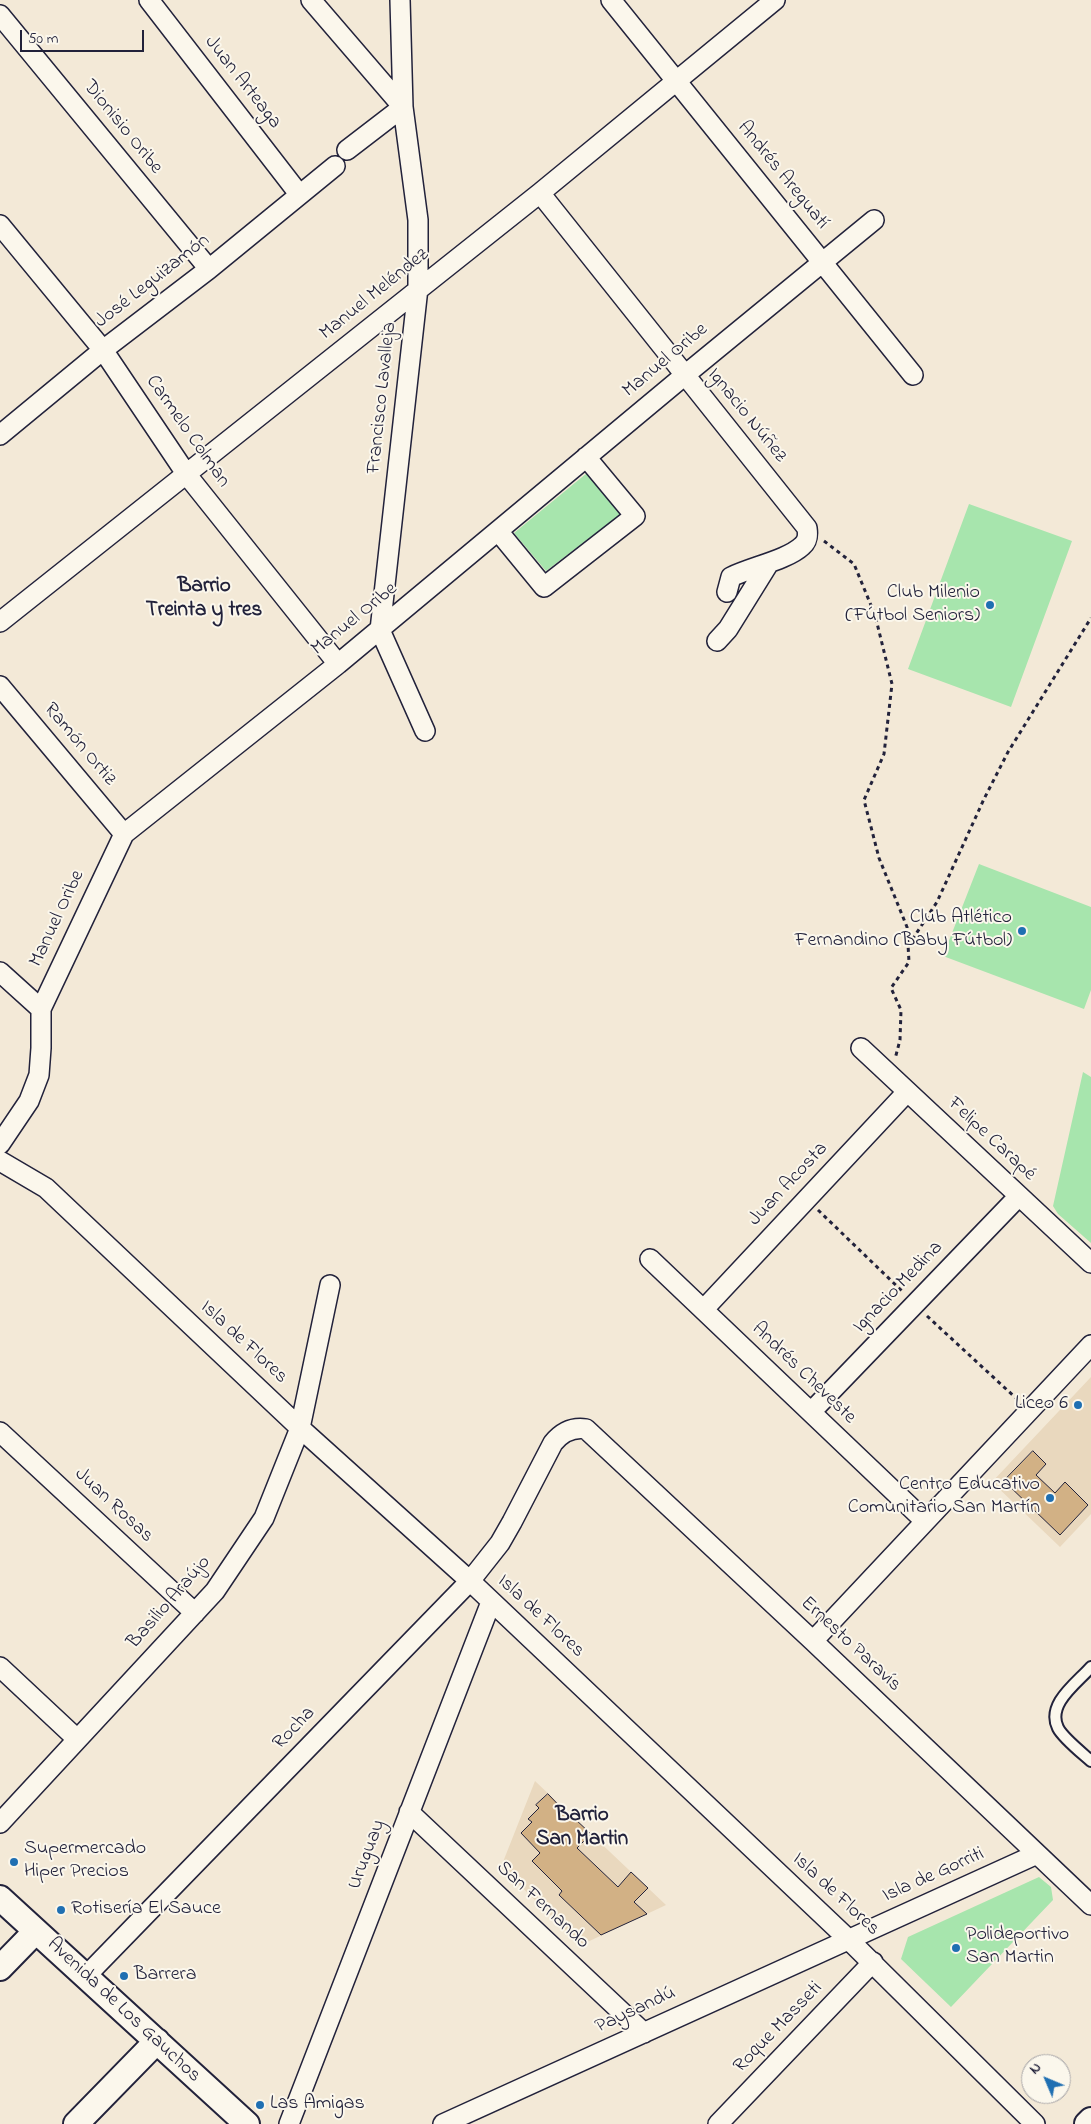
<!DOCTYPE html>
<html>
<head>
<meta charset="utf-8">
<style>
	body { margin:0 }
	#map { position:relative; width:1091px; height:2124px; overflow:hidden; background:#f3e9d7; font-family:"Indie Flower",sans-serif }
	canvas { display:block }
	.north { position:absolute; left:1021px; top:2054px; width:50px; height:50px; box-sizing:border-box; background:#fbf7ec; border:1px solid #a4a2a5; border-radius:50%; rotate:315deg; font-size:14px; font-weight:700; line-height:20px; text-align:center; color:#22223b }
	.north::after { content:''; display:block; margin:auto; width:18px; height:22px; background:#1f6fb2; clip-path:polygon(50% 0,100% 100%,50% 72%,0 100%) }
	.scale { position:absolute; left:20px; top:30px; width:124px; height:22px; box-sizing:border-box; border:2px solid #22223b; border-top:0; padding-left:6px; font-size:15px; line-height:18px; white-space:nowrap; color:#22223b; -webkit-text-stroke:4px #fbf7ec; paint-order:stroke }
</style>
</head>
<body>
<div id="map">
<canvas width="1091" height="2124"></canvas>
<div class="north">N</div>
<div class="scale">50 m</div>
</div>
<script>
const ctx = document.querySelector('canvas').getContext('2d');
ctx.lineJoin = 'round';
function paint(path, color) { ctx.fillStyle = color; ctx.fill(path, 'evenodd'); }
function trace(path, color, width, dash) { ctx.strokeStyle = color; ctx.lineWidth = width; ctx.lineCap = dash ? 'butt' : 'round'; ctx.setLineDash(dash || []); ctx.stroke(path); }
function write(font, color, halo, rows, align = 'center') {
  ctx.font = font + ' "Indie Flower",sans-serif'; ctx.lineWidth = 4; ctx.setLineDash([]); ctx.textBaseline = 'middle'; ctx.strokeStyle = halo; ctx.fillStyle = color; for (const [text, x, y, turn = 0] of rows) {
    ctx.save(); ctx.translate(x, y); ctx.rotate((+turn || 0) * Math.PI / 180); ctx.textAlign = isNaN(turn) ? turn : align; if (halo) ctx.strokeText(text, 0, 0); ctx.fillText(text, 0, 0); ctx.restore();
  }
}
paint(new Path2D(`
	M1091,1377V1514L1060,1547L992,1482Z
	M535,1781L666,1905L581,1945L501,1867Z`), '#e9d8be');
paint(new Path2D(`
	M587,473L621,514L546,571L514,533Z
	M969,504L1072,541L1011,707L908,669Z
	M979,864L1091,907V990L1084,1009L943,956Z
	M1083,1072L1091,1077V1243L1058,1214L1053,1206Z
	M1039,1877L1051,1887L1053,1900L951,2007L901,1959L908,1937Z`), '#a7e5ad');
const building = new Path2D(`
	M1033,1451L1046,1464L1036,1475L1055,1493L1065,1482L1088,1505L1060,1535L1004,1481Z
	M548,1794L572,1819L574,1818L591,1834L577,1848L618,1887L631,1872L648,1888L634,1902L647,1914L601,1935L559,1895L562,1891L532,1861L540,1853L521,1833L532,1822L528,1819L539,1808L536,1805Z`);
paint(building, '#d2b185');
trace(building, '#22223b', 1);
const service = new Path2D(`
	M1091,1667C1077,1683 1046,1704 1058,1728C1063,1738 1082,1753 1091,1761`);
const minor = new Path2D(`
	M149,0L299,194
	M311,0L403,107L347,150
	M400,0L403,107L418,220V288L380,630L425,731
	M611,0L913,375
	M0,15L209,269
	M540,193L807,528C808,535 808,541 802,546C787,560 751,567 731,577L727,592
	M0,225L103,350L187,475L338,664
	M0,435L103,350L209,269L335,166
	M498,531L544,587L635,516L586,457
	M0,622L540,193L775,0
	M717,641L728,629L769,563
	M0,686L124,834
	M0,972L41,1009
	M861,1048L1091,1263
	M0,1144L29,1101L39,1075L41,1048V1009L124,834L338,664L685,375L874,220
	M0,1161L46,1188L300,1428L470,1581L848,1939L1035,2124
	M650,1259L925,1521
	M704,1309L907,1092
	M811,1412L1019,1196
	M0,1432L195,1613
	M813,1641L1091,1345
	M0,1667L77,1739
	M409,1812L644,2033
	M0,1823L215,1591L264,1518L300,1428L330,1285
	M86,1976L470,1581L500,1543L512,1522L553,1443C562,1432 573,1427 586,1429L813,1641L1091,1905
	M289,2124L491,1602
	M443,2124L1037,1854
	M718,2124L873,1962`);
const tertiary = new Path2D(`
	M0,1898L247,2124
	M0,1968L36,1931
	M76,2124L157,2041
	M1087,2124L1091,2120`);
trace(service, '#22223b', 14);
trace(minor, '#22223b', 22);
trace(tertiary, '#22223b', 28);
trace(new Path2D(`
	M824,541L854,564L875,615L892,684L884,754L864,800L879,858L907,927L909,962L891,988L901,1010L900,1040L895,1059
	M908,946L937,902L984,799L1008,752L1091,618
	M818,1210L903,1292
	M927,1316L1018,1400`), '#22223b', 3, [4, 4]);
trace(service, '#fbf7ec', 10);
trace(minor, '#fbf7ec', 19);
trace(tertiary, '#fbf7ec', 24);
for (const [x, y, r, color] of [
	[990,605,5,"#1f6fb2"],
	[1022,931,5,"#1f6fb2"],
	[1078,1405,5,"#1f6fb2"],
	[1050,1498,5,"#1f6fb2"],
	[14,1862,5,"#1f6fb2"],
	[61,1910,5,"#1f6fb2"],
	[956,1948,5,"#1f6fb2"],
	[124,1976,5,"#1f6fb2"],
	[260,2105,5,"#1f6fb2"]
]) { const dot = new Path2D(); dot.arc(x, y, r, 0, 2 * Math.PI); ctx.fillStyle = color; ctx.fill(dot); trace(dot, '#fbf7ec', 2); }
write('20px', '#22223b', '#fbf7ec', [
	["Juan Arteaga",242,83,52],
	["Dionisio Oribe",122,128,51],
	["Andrés Areguatí",782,176,51],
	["José Leguizamón",153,282,-38],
	["Manuel Meléndez",375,295,-39],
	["Manuel Oribe",666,361,-40],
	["Francisco Lavalleja",383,398,-84],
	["Ignacio Núñez",746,416,51],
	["Carmelo Colman",187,432,55],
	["Manuel Oribe",355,620,-39],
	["Ramón Ortiz",79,745,50],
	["Manuel Oribe",58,919,-65],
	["Felipe Carapé",991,1140,43],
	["Juan Acosta",789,1185,-47],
	["Ignacio Medina",899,1288,-46],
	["Isla de Flores",243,1343,43],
	["Andrés Cheveste",803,1374,44],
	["Juan Rosas",113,1506,43],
	["Basilio Araújo",170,1603,-49],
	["Isla de Flores",540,1617,43],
	["Ernesto Paravís",850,1645,43],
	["Rocha",295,1729,-46],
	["Uruguay",368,1855,-69],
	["Isla de Gorriti",934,1876,-24],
	["Isla de Flores",835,1895,43],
	["San Fernando",542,1906,43],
	["Avenida de Los Gauchos",123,2011,43],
	["Paysandú",636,2011,-25],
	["Roque Masseti",779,2028,-46]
]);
write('20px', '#22223b', '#fbf7ec', [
	["Club Milenio",980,594,"right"],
	["(Fútbol Seniors)",980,617,"right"],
	["Club Atlético",1012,919,"right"],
	["Fernandino (Baby Fútbol)",1012,942,"right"],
	["Liceo 6",1068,1405,"right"],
	["Centro Educativo",1040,1486,"right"],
	["Comunitario San Martín",1040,1509,"right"],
	["Supermercado",24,1850],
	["Hiper Precios",24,1873],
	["Rotisería El Sauce",71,1910],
	["Polideportivo",966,1936],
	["San Martin",966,1959],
	["Barrera",134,1976],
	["Las Amigas",270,2105]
], 'left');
write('bold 21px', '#22223b', '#fbf7ec', [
	["Barrio",204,588],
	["Treinta y tres",204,612],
	["Barrio",582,1817],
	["San Martin",582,1841]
]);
</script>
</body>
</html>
